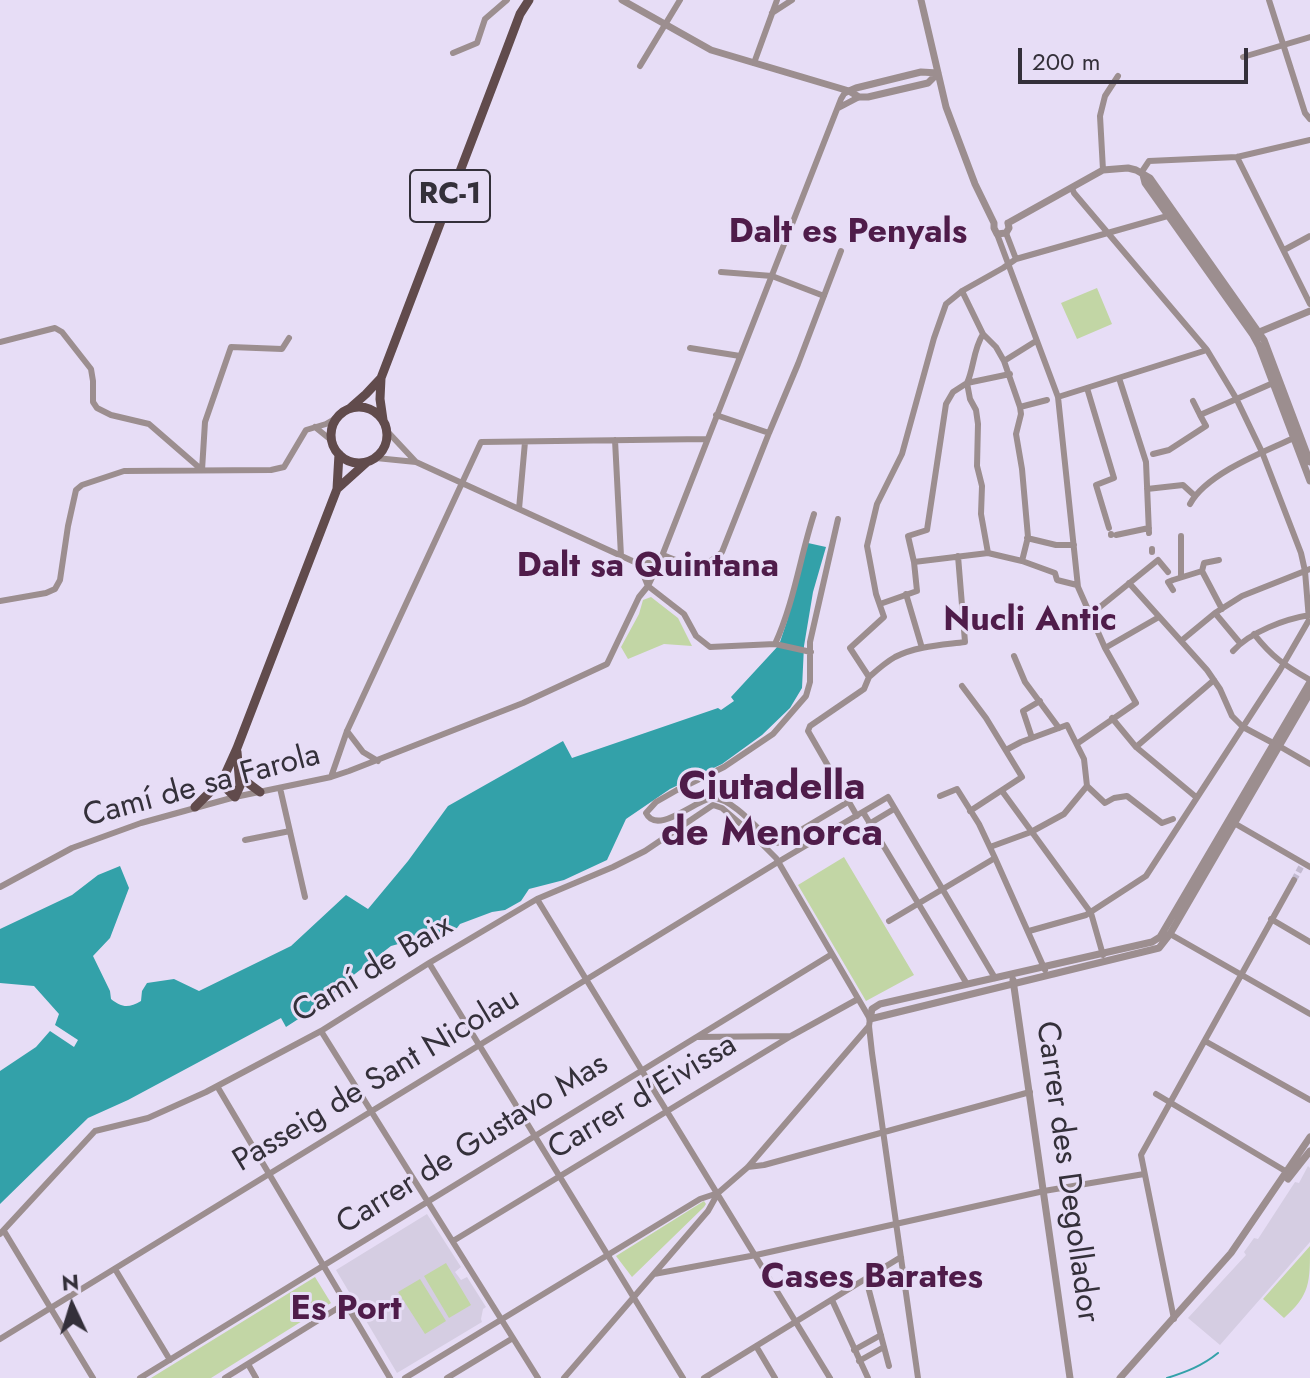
<!DOCTYPE html>
<html>
<head>
<meta charset="utf-8">
<style>
	body { margin:0 }
	#map { position:relative; width:1310px; height:1378px; overflow:hidden; background:#e7ddf6; font-family:Jost,sans-serif }
	canvas { display:block }
	.north { position:absolute; left:32px; top:1266px; width:80px; height:80px; -webkit-text-stroke:6px #e7ddf6; paint-order:stroke; rotate:356deg; font-size:22px; font-weight:700; line-height:32px; text-align:center; color:#34303a }
	.north::after { content:''; display:block; margin:auto; width:28px; height:36px; background:#34303a; clip-path:polygon(50% 0,100% 100%,50% 72%,0 100%) }
	.scale { position:absolute; left:1018px; top:48px; width:230px; height:36px; box-sizing:border-box; border:4px solid #34303a; border-top:0; padding-left:10px; font-size:24px; line-height:28px; white-space:nowrap; color:#34303a; -webkit-text-stroke:6px #e7ddf6; paint-order:stroke }
</style>
</head>
<body>
<div id="map">
<canvas width="1310" height="1378"></canvas>
<div class="north">N</div>
<div class="scale">200 m</div>
</div>
<script>
const ctx = document.querySelector('canvas').getContext('2d');
ctx.lineJoin = 'round';
function paint(path, color) { ctx.fillStyle = color; ctx.fill(path, 'evenodd'); }
function trace(path, color, width, dash) { ctx.strokeStyle = color; ctx.lineWidth = width; ctx.lineCap = dash ? 'butt' : 'round'; ctx.setLineDash(dash || []); ctx.stroke(path); }
function write(font, color, halo, rows, align = 'center') {
  ctx.font = font + ' Jost,sans-serif'; ctx.lineWidth = 6; ctx.setLineDash([]); ctx.textBaseline = 'middle'; ctx.strokeStyle = halo; ctx.fillStyle = color; for (const [text, x, y, turn = 0] of rows) {
    ctx.save(); ctx.translate(x, y); ctx.rotate((+turn || 0) * Math.PI / 180); ctx.textAlign = isNaN(turn) ? turn : align; if (halo) ctx.strokeText(text, 0, 0); ctx.fillText(text, 0, 0); ctx.restore();
  }
}
paint(new Path2D(`
	M1308,1166L1310,1168V1242L1220,1345L1188,1318L1246,1255L1244,1252L1254,1238L1258,1239L1295,1182L1299,1183Z
	M427,1214L461,1267L455,1272L461,1280L467,1277L486,1307L483,1309L481,1319L482,1322L397,1373L336,1270Z`), '#d5cde2');
paint(new Path2D(`
	M1097,288L1112,324L1077,339L1061,303Z
	M651,597L678,618L692,646L664,644L628,659L621,647L639,614L643,600Z
	M844,857L914,975L866,1001L798,885Z
	M704,1201L706,1204L704,1207L632,1277L616,1256Z
	M1310,1246C1310,1283 1310,1295 1284,1318L1263,1299Z
	M446,1263L471,1305L449,1318L424,1276Z
	M315,1277L331,1303L211,1378H151Z
	M420,1279L446,1321L425,1334L398,1292Z`), '#c2d6a5');
paint(new Path2D(`
	M808,543L826,547L813,592L804,646L802,688L790,708L762,735L722,764L670,789L626,819L607,860L564,880L529,889L521,901L505,910L492,912L460,924L457,928L391,946L351,977L352,980C330,996 309,1013 286,1027L281,1018L128,1100L88,1118L0,1204V1071L36,1047L50,1031L74,1047L78,1040L55,1025L59,1014L34,986L0,983V929L72,895L98,875L120,866L129,888L110,938L93,956L110,991L111,999C122,1008 129,1008 141,1001L142,991L147,983L174,979L199,991L291,946L346,895L368,909L408,861L448,806L563,741L572,758L718,708L721,710L734,701L731,697L779,645L787,621Z`), '#33a1a9');
trace(new Path2D(`
	M1167,1378C1186,1372 1202,1366 1218,1353`), '#33a1a9', 2);
trace(new Path2D(`
	M1294,880L1301,867`), '#c3bad0', 6, [6, 3]);
trace(new Path2D(`
	M1269,0L1305,113L1310,119
	M772,13L792,0
	M453,53L477,43L485,19L507,0
	M1243,57L1310,37
	M754,63L777,0
	M640,66L680,0
	M838,108L859,97
	M1237,157L1310,304
	M1103,170L1100,116L1105,96L1118,76
	M1141,173L1149,161L1237,157L1310,140
	M1006,233L1016,259
	M997,234L1058,397L1078,587L1105,648L1136,703L1078,743
	M1284,250L1310,236
	M721,272L772,276L824,296
	M962,291L983,334L996,347L1004,361L1020,407L1021,414L1016,434L1022,469L1028,537L1022,561
	M983,334C973,350 974,368 967,383L970,399L976,410L978,424L977,466L982,486L981,514L988,553
	M0,342L55,328L62,332L91,369L93,381V402L97,408L111,415L149,424L202,470
	M690,348L740,356
	M1004,361L1036,341
	M1119,378L1146,462L1149,533
	M1087,388L1114,478L1096,485L1109,528
	M1058,397L1207,350
	M1193,401L1200,415
	M1020,407L1047,400
	M315,427L331,440
	M387,431L416,462
	M769,433L798,364L841,251
	M615,440L621,556
	M1153,454L1169,450L1206,426L1200,415L1273,383
	M376,458L416,462L639,564
	M202,470L205,422L231,347L282,349L289,338
	M1147,489L1183,485L1195,496
	M1190,504C1206,474 1263,452 1294,438
	M519,509L525,442
	M838,519L810,642V682L806,696L773,734L724,767L677,790L656,802L646,813C657,836 695,800 712,798C731,797 758,829 772,842L779,843L848,802
	M1111,534V535
	M1116,535L1149,528
	M1027,538L1056,545H1074
	M1152,549V552
	M663,555C686,564 701,573 722,552L769,433L716,415
	M1219,560L1204,563L1202,571L1222,609
	M914,562L988,553L1022,561L1055,573L1057,580L1077,585
	M639,564L648,586L684,614L696,636L710,647L775,644L811,652
	M639,564L660,561
	M1181,577V536
	M1173,580L1202,571
	M1173,580L1168,582L1173,590
	M1129,583L1207,670L1220,689L1232,716L1243,727L1273,743
	M906,594L922,648
	M0,601L46,593L55,589L60,580L68,526L76,490L82,485L124,471L271,470L284,467L306,430L326,424L338,417
	M880,604L917,591L914,562L908,536L927,530L946,404L953,392L967,383L1010,374
	M1215,613L1240,643
	M1090,615L1158,560L1168,572
	M1254,634C1272,657 1284,665 1310,680
	M1181,641L1215,613L1242,596L1310,569
	M775,644C794,603 800,557 814,514
	M1105,648L1159,617
	M1233,651C1250,632 1285,619 1310,615
	M1014,656L1025,682L1059,728
	M869,677C877,670 886,662 895,657C916,646 942,645 965,642L958,556
	M962,686L986,718L1022,777L970,811
	M1112,718L1136,747L1196,797
	M347,731L363,752L378,761
	M1032,738L1023,711L1040,701
	M1279,746L1310,764
	M1136,747L1214,680
	M1006,750L1021,742L1067,725L1084,759L1087,786L1105,803L1114,798L1127,796L1162,823L1173,819
	M331,777L347,731L481,442L706,439
	M280,788L305,897
	M1002,791L1091,913L1103,955
	M940,796L957,789L979,824L995,858L1045,970
	M863,812L967,984
	M857,816L808,731L810,726L864,689L869,677L850,648L884,617L876,594L867,546L877,504L902,454L934,338L946,304L962,291L1003,268L1016,259L1171,215
	M1234,823L1310,867
	M869,824L894,809
	M245,840L290,831
	M990,847L1031,832L1064,814L1087,786
	M0,887L72,848L141,823L235,797L331,777L349,771L523,703L607,664L639,597L648,586L660,561L841,99L844,94L849,91
	M537,899L830,1378
	M1271,919L1310,942
	M889,921L995,858
	M1029,931L1086,915L1146,876L1280,670L1309,620L1305,571L1301,553L1262,452L1236,398L1207,350L1074,193L1072,188
	M1170,934L1310,1014
	M429,963L683,1378
	M321,1031L538,1378
	M698,1037L791,1036
	M1205,1041L1310,1100
	M217,1086L390,1378
	M1156,1094L1287,1172
	M748,1167L764,1165L1030,1092
	M4,1231L93,1378
	M0,1234L95,1131L148,1118L206,1092L321,1031L429,963L537,899L613,867L645,851L713,805L722,808L750,832L776,858L870,1019L869,1026L872,1053L918,1378
	M453,1241L791,1036L858,999
	M115,1269L170,1360
	M654,1274L756,1255L1044,1191L1144,1174
	M866,1279L889,1366
	M832,1300L868,1378
	M1174,1319L1141,1155L1294,880
	M0,1339L778,862L888,797L995,978
	M756,1346L775,1378
	M854,1350L881,1335
	M859,1361L884,1347
	M248,1364L256,1378
	M140,1378L832,954
	M225,1378L346,1303
	M405,1378L700,1199L718,1193L748,1167L869,1026
	M447,1378L513,1338
	M564,1378L708,1211L718,1193
	M704,1378L901,1257`), '#9c8e8f', 6);
trace(new Path2D(`
	M622,0L711,50L849,91L859,97H868L928,83L938,73
	M921,0L946,107L975,184L994,223V228L997,234L1006,233L1009,228L1008,223
	M849,91L856,88L921,72L938,73
	M1143,175L1145,183L1253,335L1259,346L1310,481
	M1008,223L1103,170L1128,168L1136,170L1150,178L1264,340L1310,462
	M1257,333L1310,311
	M1013,980L1070,1378
	M870,1019L872,1009L880,1004L1152,942L1160,937L1310,682
	M870,1019L1159,948L1170,934L1310,693
	M1288,1179L1310,1151
	M1120,1378L1231,1253L1310,1137`), '#9c8e8f', 7);
trace(new Path2D(`
	M331 435a28 28 0 1 1 56 0a28 28 0 1 1-56 0Z
	M349,409L366,394L381,378
	M383,420L380,399L381,378L506,51L520,14L529,0
	M337,489L367,462
	M240,777L260,792
	M223,779L226,788L235,797L240,786L237,752
	M195,807L223,779L237,748L337,489L339,454`), '#614b4c', 9);
for (const [x, y, w] of [
	[450,196,80]
]) { const box = new Path2D(); box.roundRect(x - w / 2, y - 26, w, 52, 6); ctx.fillStyle = '#e7ddf6'; ctx.fill(box); trace(box, '#34303a', 2); }
write('bold 30px', '#34303a', null, [
	["RC-1",450,196]
]);
write('32px', '#34303a', '#e7ddf6', [
	["Camí de sa Farola",202,787,-15],
	["Camí de Baix",373,970,-31],
	["Passeig de Sant Nicolau",377,1081,-31],
	["Carrer d'Eivissa",643,1098,-31],
	["Carrer de Gustavo Mas",473,1145,-32],
	["Carrer des Degollador",1066,1172,82]
]);
write('bold 34px', '#4f1c4a', '#e7ddf6', [
	["Dalt es Penyals",848,234],
	["Dalt sa Quintana",648,568],
	["Nucli Antic",1030,622],
	["Cases Barates",872,1279],
	["Es Port",346,1311]
]);
write('bold 40px', '#4f1c4a', '#e7ddf6', [
	["Ciutadella",772,789],
	["de Menorca",772,835]
]);
</script>
</body>
</html>
